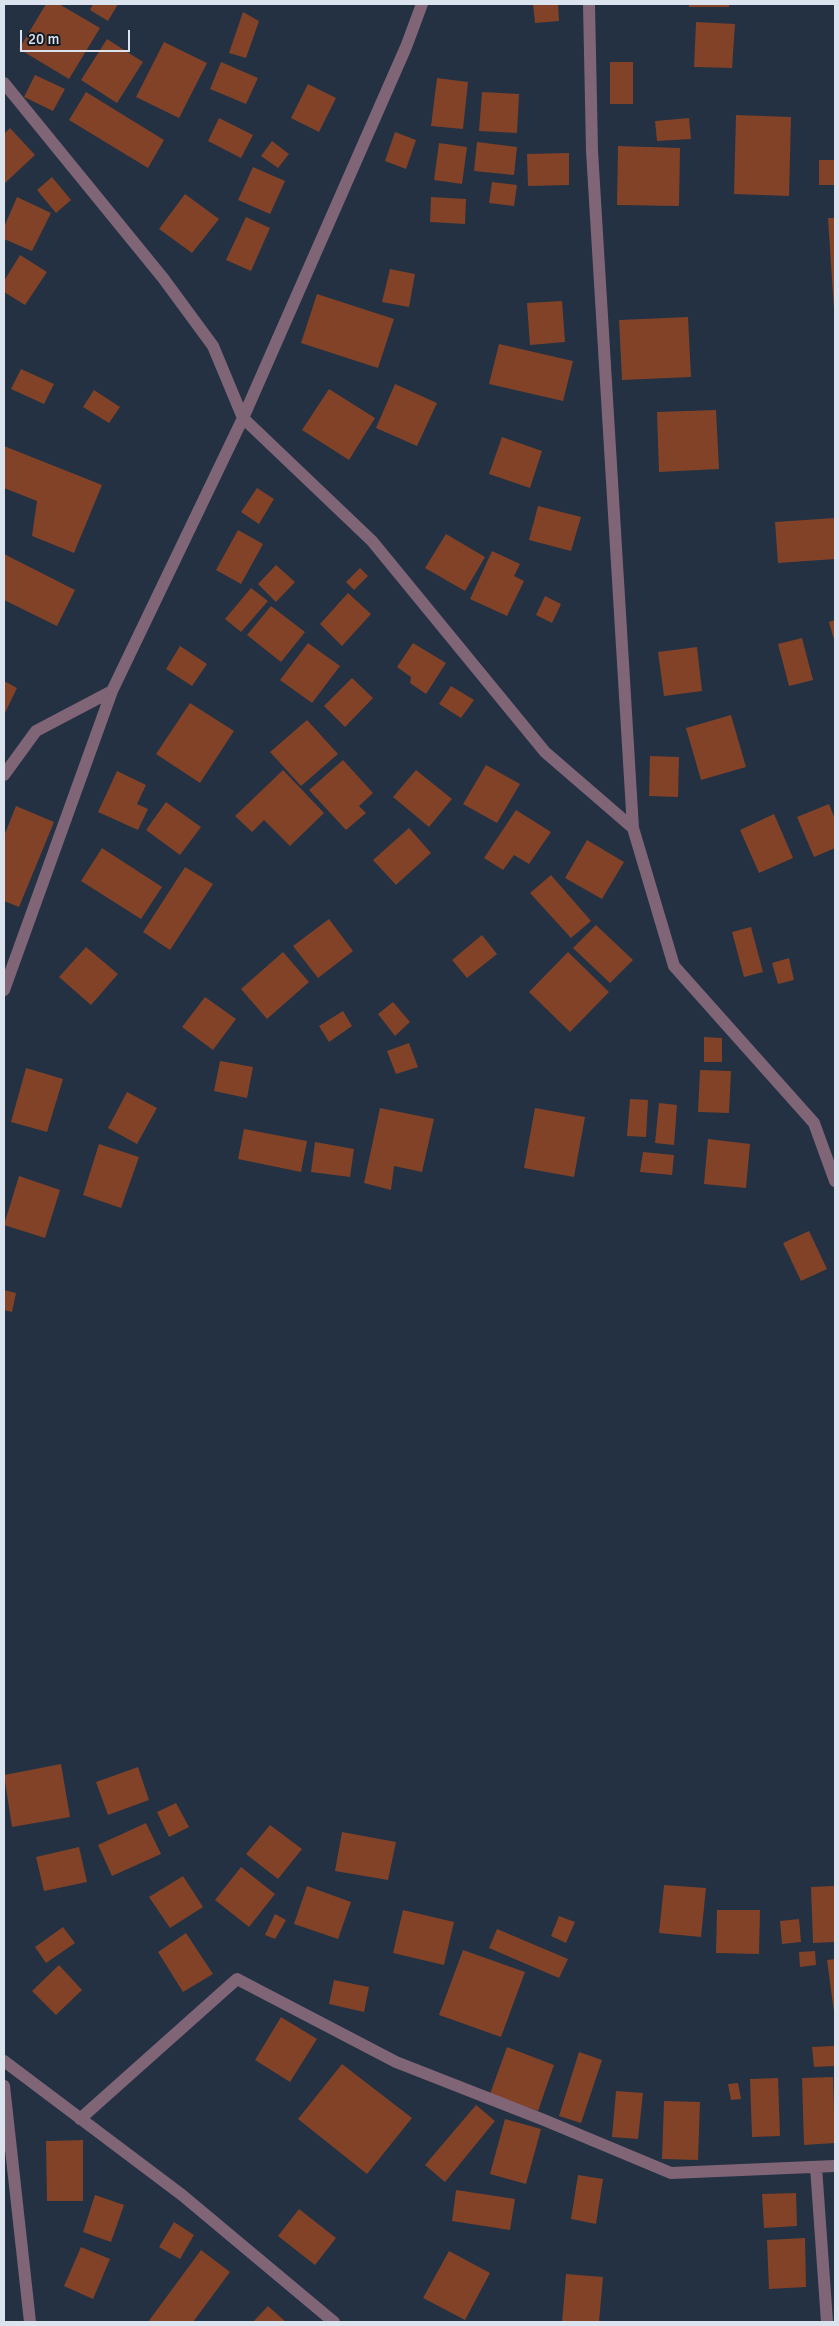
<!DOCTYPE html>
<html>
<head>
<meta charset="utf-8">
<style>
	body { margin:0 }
	#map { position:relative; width:839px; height:2326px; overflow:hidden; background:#233142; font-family:Signika,sans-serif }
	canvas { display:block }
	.frame { position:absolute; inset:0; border:5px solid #dae3ee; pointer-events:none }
	.scale { position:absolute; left:20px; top:30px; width:110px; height:22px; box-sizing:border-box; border:2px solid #dae3ee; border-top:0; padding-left:6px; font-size:15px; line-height:18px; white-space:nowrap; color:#dae3ee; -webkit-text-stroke:4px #121921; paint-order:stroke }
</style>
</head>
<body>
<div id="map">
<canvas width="839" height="2326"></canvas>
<div class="frame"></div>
<div class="scale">20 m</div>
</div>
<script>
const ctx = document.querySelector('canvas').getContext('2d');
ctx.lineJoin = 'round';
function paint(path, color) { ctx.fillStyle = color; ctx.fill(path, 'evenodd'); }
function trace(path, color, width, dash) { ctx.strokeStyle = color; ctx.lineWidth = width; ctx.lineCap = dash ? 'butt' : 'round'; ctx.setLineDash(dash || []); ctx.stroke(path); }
paint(new Path2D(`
	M46,4H59L100,28L69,79L19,49Z
	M93,4H118L108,21L90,10Z
	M533,4H558L559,21L535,23Z
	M689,4H729V7H689Z
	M243,12L259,21L246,58L229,53Z
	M696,22L735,24L732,68L694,67Z
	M107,39L143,62L117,103L81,80Z
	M164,42L207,63L179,118L136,97Z
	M221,62L258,78L246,104L210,89Z
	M610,62H633V104H610Z
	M35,75L65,89L53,111L24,97Z
	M437,78L468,82L463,129L431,126Z
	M308,84L336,98L319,132L291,118Z
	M86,92L164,140L148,168L69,120Z
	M482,92L519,94L517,133L479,131Z
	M736,115L791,117L789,196L734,194Z
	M219,118L253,135L241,158L208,141Z
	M689,118L691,139L657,141L655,121Z
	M10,128L35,155L5,183L4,134Z
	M395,132L416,140L406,169L385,161Z
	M272,141L289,154L278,168L261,156Z
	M477,142L517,147L514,175L474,171Z
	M439,143L467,147L462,184L434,180Z
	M618,146L680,148L679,206L617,205Z
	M569,153V185L528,186L527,154Z
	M819,160H835V185H819Z
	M253,167L285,181L270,214L238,200Z
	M52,177L71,200L56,213L37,190Z
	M492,182L517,185L514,206L489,203Z
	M185,194L219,219L192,253L159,229Z
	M17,197L51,213L32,251L4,239V227Z
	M431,197L466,199L465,224L430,222Z
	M246,217L270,228L251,271L226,260Z
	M828,218H835V310H834Z
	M20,255L47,272L25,305L4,292V281Z
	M390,269L415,274L409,307L382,302Z
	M317,294L394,319L378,368L301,343Z
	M562,301L565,342L530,345L527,303Z
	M688,317L691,377L622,380L619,320Z
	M499,344L573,361L563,401L489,384Z
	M21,369L54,384L44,404L11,389Z
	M395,384L437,403L417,446L376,428Z
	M329,389L375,418L349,460L302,430Z
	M94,390L120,407L109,423L83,407Z
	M716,410L719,469L659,472L657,412Z
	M502,437L542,451L530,488L489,474Z
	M4,446L102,485L74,553L32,536L37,501L4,488Z
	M257,488L274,499L259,524L241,512Z
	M538,506L581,517L571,551L529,540Z
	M835,518V559L778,563L775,522Z
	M238,530L263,544L241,584L216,570Z
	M446,534L485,557L465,591L425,568Z
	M492,551L520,564L514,576L524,581L507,616L470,599Z
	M4,554L75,590L57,626L4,600Z
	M276,565L295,582L276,602L258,584Z
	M360,568L368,576L354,590L346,582Z
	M251,588L268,601L241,632L225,619Z
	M348,593L371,614L342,646L320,624Z
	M545,596L561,604L552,623L536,615Z
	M271,606L305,632L281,662L247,635Z
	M835,620V643L829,622Z
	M802,638L813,680L789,686L778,644Z
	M308,643L340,666L312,703L280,680Z
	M413,643L446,663L426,694L410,683L411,677L397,667Z
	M180,646L207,664L192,686L166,669Z
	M697,647L702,691L664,696L658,652Z
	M352,678L373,698L345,727L324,706Z
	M4,681L17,688L4,715Z
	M451,686L474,700L461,718L439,704Z
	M190,703L234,731L200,783L156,754Z
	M731,715L746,767L701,780L686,728Z
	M307,720L338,754L301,786L270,752Z
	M650,756L679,757L678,797L649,796Z
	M343,760L373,793L359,806L366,813L346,830L309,790Z
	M486,765L520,784L497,823L463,804Z
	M283,770L324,813L290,846L264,820L252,832L235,816Z
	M416,770L452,799L429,827L393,797Z
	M117,771L146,785L137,804L148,809L138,830L98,812Z
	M166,802L201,827L180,855L146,830Z
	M829,804L835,819V848L814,857L797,817Z
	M16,806L54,822L19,907L4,901V836Z
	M516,810L551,832L529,864L514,855L503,870L484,858Z
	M774,814L793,858L759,873L740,830Z
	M409,828L431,853L396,885L373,860Z
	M587,840L624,862L602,899L565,878Z
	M102,848L162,887L141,919L81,881Z
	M185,867L213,884L170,950L143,932Z
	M551,875L591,921L571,938L530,893Z
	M329,919L353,951L318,978L293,946Z
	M596,925L633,960L610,983L573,948Z
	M751,927L763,972L744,977L732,932Z
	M482,935L497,954L467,978L452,960Z
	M86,947L118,974L91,1005L59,977Z
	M283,952L309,982L267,1019L241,989Z
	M568,952L609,992L570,1032L529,992Z
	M789,958L794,980L778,984L772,963Z
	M205,997L236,1019L213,1050L182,1027Z
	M393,1002L410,1022L395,1036L378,1014Z
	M343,1011L352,1026L329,1042L319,1026Z
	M704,1037L722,1038V1062H704Z
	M409,1043L418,1067L396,1074L387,1051Z
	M220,1061L253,1067L247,1098L214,1091Z
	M26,1068L63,1079L47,1132L11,1122Z
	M700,1070L731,1071L729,1113L698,1112Z
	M127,1092L157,1108L137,1144L108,1128Z
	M630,1099L648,1100L646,1137L627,1136Z
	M659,1103L677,1105L674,1145L655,1143Z
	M380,1108L434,1119L422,1172L394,1166L391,1190L364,1183Z
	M535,1108L585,1117L574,1177L524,1168Z
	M244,1129L307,1141L301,1172L238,1159Z
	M708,1139L750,1144L746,1188L704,1184Z
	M315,1142L354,1149L350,1177L311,1172Z
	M99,1144L139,1157L121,1208L83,1195Z
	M643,1152L674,1155L672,1175L640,1172Z
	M19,1176L60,1190L45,1238L4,1225Z
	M809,1231L827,1269L801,1281L783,1243Z
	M4,1290L16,1293L12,1312L4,1310Z
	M61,1764L70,1817L12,1827L4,1775Z
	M138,1767L149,1800L108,1815L96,1782Z
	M176,1803L189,1827L169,1837L157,1812Z
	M146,1823L161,1854L112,1876L98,1845Z
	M270,1825L302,1849L278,1879L246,1854Z
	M342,1832L396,1842L388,1880L335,1871Z
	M79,1847L87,1882L44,1891L36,1857Z
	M241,1867L275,1894L249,1927L215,1900Z
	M183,1876L203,1907L170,1928L149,1897Z
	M664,1885L706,1888L701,1937L659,1933Z
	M307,1886L351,1902L338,1939L294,1924Z
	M835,1886V1942L813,1943L811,1887Z
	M403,1910L454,1922L444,1965L393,1953Z
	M717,1910H760L759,1954L716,1953Z
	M275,1914L286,1920L275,1939L265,1935Z
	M559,1916L575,1922L566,1943L551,1936Z
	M799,1919L801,1942L782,1944L780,1921Z
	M63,1927L75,1943L46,1963L35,1947Z
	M497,1929L568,1959L559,1978L489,1948Z
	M186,1933L213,1974L183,1992L158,1952Z
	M463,1950L525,1972L501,2037L439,2015Z
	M815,1951L816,1965L800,1967L799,1952Z
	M835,1959V2012H834L827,1960Z
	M59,1965L82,1990L56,2015L32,1991Z
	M334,1980L369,1987L364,2012L329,2004Z
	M281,2017L317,2039L290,2082L255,2060Z
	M834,2046L835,2066L814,2067L812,2047Z
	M507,2047L554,2065L538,2111L490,2094Z
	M579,2052L602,2060L581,2123L559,2116Z
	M342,2064L412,2118L367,2174L298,2119Z
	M833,2077L835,2143L804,2145L802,2078Z
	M778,2078L780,2136L752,2137L750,2079Z
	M738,2083L741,2099L731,2100L728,2084Z
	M616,2091L643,2093L638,2139L612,2137Z
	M664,2101L700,2102L698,2160L662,2159Z
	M476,2105L495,2121L445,2182L425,2165Z
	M505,2119L541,2129L526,2184L490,2174Z
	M83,2140V2201H47L46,2141Z
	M578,2175L603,2179L596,2224L571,2219Z
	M456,2190L515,2199L510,2230L452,2221Z
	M796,2193L797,2226L764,2228L762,2194Z
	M95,2195L124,2205L111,2242L83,2232Z
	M299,2209L336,2238L315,2265L278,2236Z
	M174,2222L194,2235L180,2259L159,2247Z
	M805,2238L806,2287L769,2289L767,2240Z
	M81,2247L110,2259L93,2299L64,2286Z
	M201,2250L230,2272L193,2322H148Z
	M449,2251L490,2273L465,2320L423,2298Z
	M566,2274L603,2277L599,2322H562Z
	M268,2306L286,2322H253Z`), '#814228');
trace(new Path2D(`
	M589,4L592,151L633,828L674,966L814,1123L835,1181
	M4,83L163,278L213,346L243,418L372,541L545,752L633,828
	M4,775L36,731L112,691
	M4,990L112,691L243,418L406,47L422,4
	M4,2061L182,2195L334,2322
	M4,2086L30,2322
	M80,2119L237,1979L396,2062L544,2120L671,2173L835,2166
	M816,2167L827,2322`), '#806577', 12);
</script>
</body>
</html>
